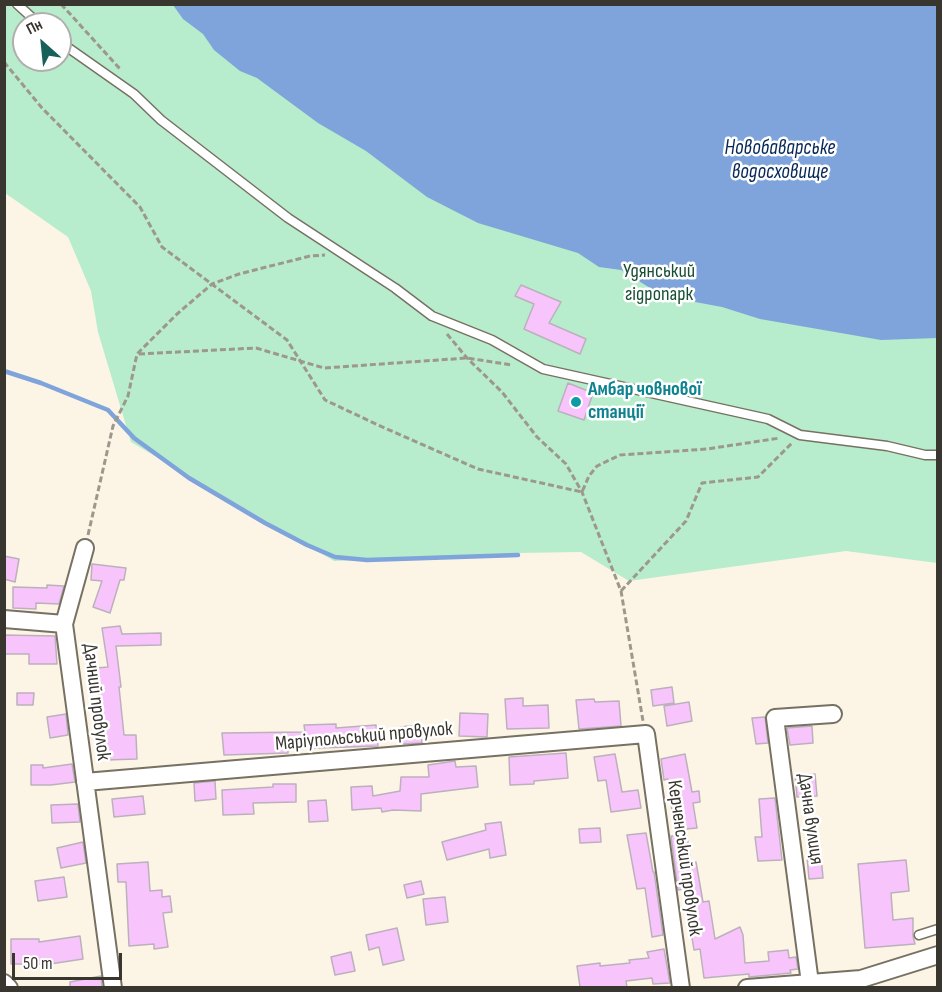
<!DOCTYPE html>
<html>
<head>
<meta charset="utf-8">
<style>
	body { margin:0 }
	#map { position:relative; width:942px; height:992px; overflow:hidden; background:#fcf5e5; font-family:"Sofia Sans Condensed",sans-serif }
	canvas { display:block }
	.frame { position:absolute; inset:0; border:6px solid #393630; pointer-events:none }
	.north { position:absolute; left:12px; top:12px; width:60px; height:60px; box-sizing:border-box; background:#fff; border:2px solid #b0afac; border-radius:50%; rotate:333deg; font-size:16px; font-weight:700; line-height:24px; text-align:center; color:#393630 }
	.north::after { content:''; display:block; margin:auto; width:21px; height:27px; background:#16625a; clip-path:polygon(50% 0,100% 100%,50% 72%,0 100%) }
	.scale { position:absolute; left:12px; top:953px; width:110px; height:27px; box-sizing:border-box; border:3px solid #393630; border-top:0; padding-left:8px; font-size:18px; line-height:21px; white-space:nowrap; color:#393630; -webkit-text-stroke:4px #fff; paint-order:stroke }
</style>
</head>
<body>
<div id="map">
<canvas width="942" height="992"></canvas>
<div class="frame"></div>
<div class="north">Пн</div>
<div class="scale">50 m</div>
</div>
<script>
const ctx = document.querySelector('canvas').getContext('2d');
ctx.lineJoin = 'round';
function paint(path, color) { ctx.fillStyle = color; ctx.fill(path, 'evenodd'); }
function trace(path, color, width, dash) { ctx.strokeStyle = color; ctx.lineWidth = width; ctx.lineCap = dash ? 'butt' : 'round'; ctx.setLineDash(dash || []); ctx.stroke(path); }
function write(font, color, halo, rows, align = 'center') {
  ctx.font = font + ' "Sofia Sans Condensed",sans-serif'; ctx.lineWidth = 5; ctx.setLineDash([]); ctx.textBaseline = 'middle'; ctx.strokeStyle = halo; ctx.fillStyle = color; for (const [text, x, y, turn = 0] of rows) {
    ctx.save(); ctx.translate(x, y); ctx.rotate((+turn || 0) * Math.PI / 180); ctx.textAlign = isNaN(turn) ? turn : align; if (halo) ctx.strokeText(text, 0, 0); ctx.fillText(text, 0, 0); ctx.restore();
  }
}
paint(new Path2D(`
	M4,5H937V563L846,551L629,581L581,552L517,553V556L334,561L131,442L98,332L91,291L68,237L5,193ZM24,24H60V60H24Z`), '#b7eccc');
paint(new Path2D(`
	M173,5H937V338L881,340L760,319L722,307L663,296L621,270L599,267L578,253L478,223L427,197L366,151L318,123L257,78L240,71L214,50L203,34L183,19Z`), '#7fa3db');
trace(new Path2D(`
	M4,371L41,383L108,410L134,438L189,478L265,523L307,545L335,557L367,560L518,555`), '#7fa3db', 4.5);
const building = new Path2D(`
	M521,285L561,302L549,323L586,339L580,354L524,329L534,304L515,296Z
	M568,383L593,393L584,420L558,411Z
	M4,556L19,559L15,582L4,579Z
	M92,564L126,568L124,580H120L110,613L93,607L102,581L91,580Z
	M47,585L64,586L59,604L36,603V609L13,608V587L47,588Z
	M120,626L122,634L161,633V645L116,646L121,687H119L124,735H136L137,759L106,760L105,722H99L97,705L100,704L96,668L108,667L102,628Z
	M4,635L55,636L57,664H29V654H4Z
	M672,687L674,703L653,706L651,690Z
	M17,693H34L33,705H17Z
	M523,698V706L548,705L549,728L507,729L505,699Z
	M594,699L595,702L619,701L621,726L579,729L576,700Z
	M689,702L692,721L667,726L664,706Z
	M460,713L488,714L487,737L459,736Z
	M66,714L68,735L50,738L47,717Z
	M765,717L768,743L756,744L752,718Z
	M336,724V728L376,725L378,746L288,749V753L224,755L222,733L305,732L304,725Z
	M420,725L422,743L401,744L400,727Z
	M812,726L813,743L790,745L787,728Z
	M566,753L568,778L534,781V784L510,785L509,757Z
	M615,754L622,792L638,790L641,808L611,812L606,780L598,781L594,757Z
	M685,754L692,792L699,791L700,802L693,803L697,828L686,829L691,862H696L703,902L709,901L715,939L740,927L743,935L745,963L769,961L768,952L788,950L789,958L796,957L798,969L790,970L791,973L749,977V974L704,978L700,949L694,950L684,889L678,890L671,836H675L668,779L664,780L661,759Z
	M455,761L456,767L476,766L478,787L421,794V811L393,810L382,812L381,808L352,810L351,787L372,786L373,796L400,791L401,777H429L428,765Z
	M72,764L75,782L51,785H31V765H43V768Z
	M815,774L817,796L797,797L795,776Z
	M215,781L216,799L195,801L194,783Z
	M273,784H296V802L253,803L254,814L223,815L222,790L273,787Z
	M143,796L145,814L114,817L112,799Z
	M775,798L782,860L758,861L755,837H762L759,799Z
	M326,800L328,821L309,822L308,801Z
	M78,804L80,822L52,823L51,805Z
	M501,822L506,855L490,858L489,849L447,860L442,842L486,830L485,824Z
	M600,828L601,842L580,843L579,829Z
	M646,833L653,872H654L663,935L652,937L645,888L637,889L627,835Z
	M83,842L86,863L61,868L57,848Z
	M821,856L823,878L809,879L807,857Z
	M906,860L909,891L891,893L893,920L913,918V936L915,944L865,948L858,864Z
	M148,862L150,891L162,890V897L170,896L172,912L163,913L168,947L154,949V944L129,946L126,882H118L117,864Z
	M64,877L67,897L38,901L35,881Z
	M421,881L424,894L407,898L404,885Z
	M445,897L448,922L426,925L423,899Z
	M397,928L404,960L383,965L379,947L369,950L366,935Z
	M80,936L83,959L50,964H11V939H39V942Z
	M664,949L670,983L653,984L652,978L626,981L627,987H580L577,966L600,963V966L630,963L629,960L649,958L647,952Z
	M351,952L355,971L335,975L331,957Z
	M101,976L102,987H70V982Z`);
paint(building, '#f7c5fc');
trace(building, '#bcb0bd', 1.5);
const service = new Path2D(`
	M17,4L39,24
	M60,42L134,94L161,120L288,218L395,288L432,316L492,340L543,369L768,419L800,435L887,446L925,455H938
	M919,935L938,929`);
const minor = new Path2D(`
	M85,548L64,624L113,988
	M4,619L64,624
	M85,782L646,734L681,988
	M4,983L9,988
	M810,983L775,718L833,714
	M747,988L861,979L938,955`);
trace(service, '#777163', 11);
trace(minor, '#777163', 20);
trace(new Path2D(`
	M61,4L121,70
	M4,62L42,108L140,207L162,247L287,340L325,400L378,425L478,469L582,492L589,476L597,466L620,455L707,449L780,438
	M447,334L467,358L502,392L537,437L566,464L582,492L621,591L643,721
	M139,354L256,348L324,368L467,358L512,365
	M88,535L113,426L128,396L137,354L177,314L212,284L239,274L310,256L325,255
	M621,591L686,521L702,483L758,477L792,443`), '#9d988c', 3, [6, 3]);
trace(service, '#fff', 8);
trace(minor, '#fff', 16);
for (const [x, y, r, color] of [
	[576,402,6,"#0f9aa8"]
]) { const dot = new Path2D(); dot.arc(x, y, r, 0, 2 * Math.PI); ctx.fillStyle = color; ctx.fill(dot); trace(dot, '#fff', 2); }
write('20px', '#194f34', '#fff', [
	["Удянський",659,272],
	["гідропарк",659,295]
]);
write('bold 20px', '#0d838f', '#fff', [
	["Амбар човнової",588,390],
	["станції",588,413]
], 'left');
write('20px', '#393630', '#fff', [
	["Дачний провулок",96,702,83],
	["Маріупольський провулок",364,737,-5],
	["Дачна вулиця",810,819,82],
	["Керченський провулок",684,858,82]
]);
write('italic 21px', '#062758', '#fff', [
	["Новобаварське",780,149],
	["водосховище",780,173]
]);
</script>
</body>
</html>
